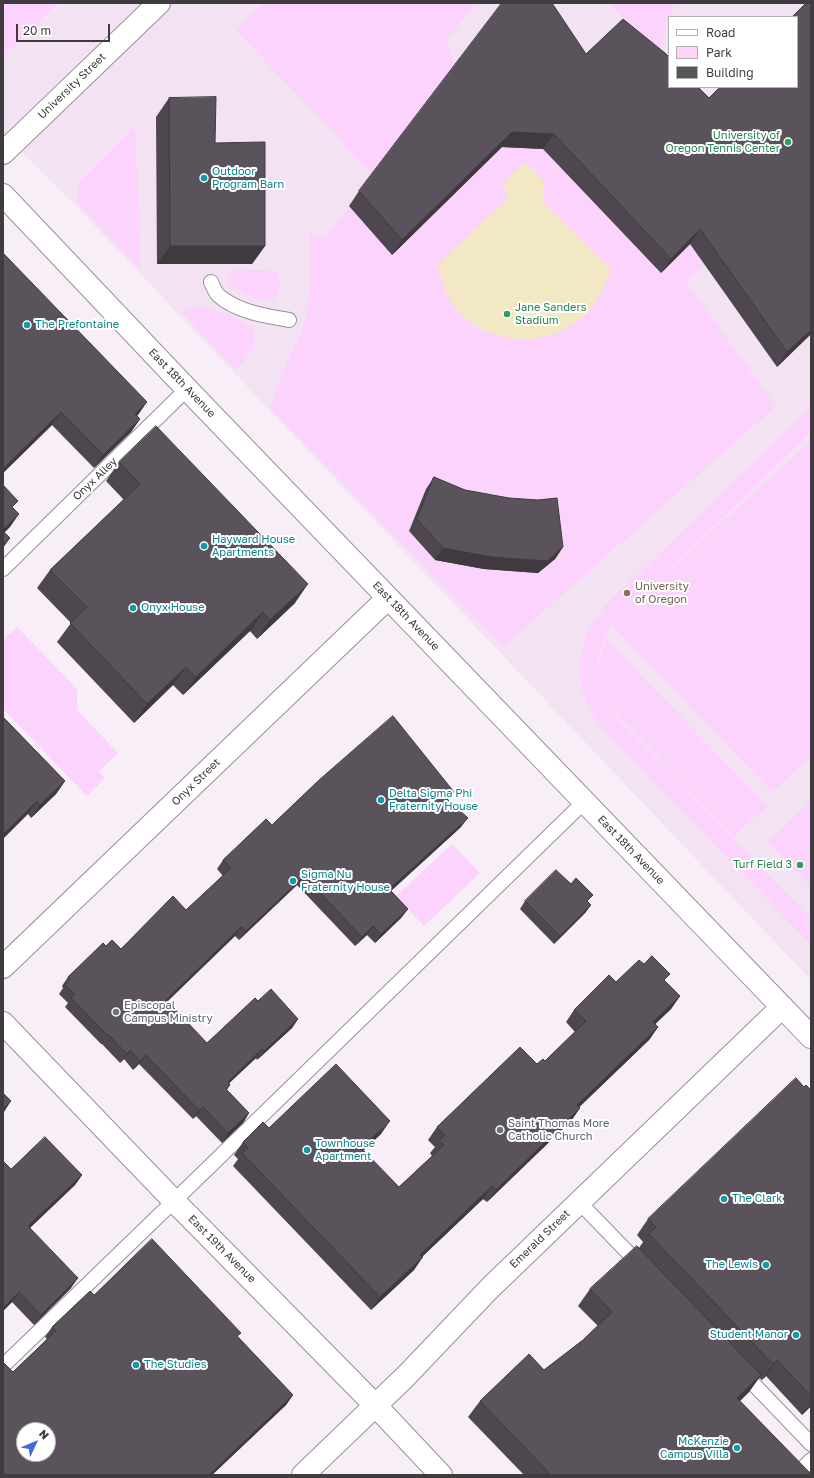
<!DOCTYPE html>
<html>
<head>
<meta charset="utf-8">
<style>
	body { margin:0 }
	#map { position:relative; width:814px; height:1478px; overflow:hidden; background:#f8eef8; font-family:"Golos Text",sans-serif }
	canvas { display:block }
	.frame { position:absolute; inset:0; border:4px solid #3f3b3f; pointer-events:none }
	.legend { position:absolute; left:668px; top:16px; width:130px; height:72px; box-sizing:border-box; background:#fff; border:1px solid #b2b1b2; margin:0; padding:5px 7px; list-style:none; font-size:12px; color:#3f3b3f }
	.legend li { display:flex; align-items:center; gap:8px; height:20px }
	.legend b { width:20px; border:1px solid #b2b1b2 }
	.north { position:absolute; left:16px; top:1422px; width:40px; height:40px; box-sizing:border-box; background:#fff; border:1px solid #b2b1b2; border-radius:50%; rotate:46deg; font-size:11px; font-weight:700; line-height:16px; text-align:center; color:#3f3b3f }
	.north::after { content:''; display:block; margin:auto; width:14px; height:18px; background:#436adc; clip-path:polygon(50% 0,100% 100%,50% 72%,0 100%) }
	.scale { position:absolute; left:16px; top:24px; width:94px; height:18px; box-sizing:border-box; border:2px solid #3f3b3f; border-top:0; padding-left:5px; font-size:12px; line-height:14px; white-space:nowrap; color:#3f3b3f; -webkit-text-stroke:3px #fff; paint-order:stroke }
</style>
</head>
<body>
<div id="map">
<canvas width="814" height="1478"></canvas>
<div class="frame"></div>
<ul class="legend">
<li><b style="height:5px;background:#fff"></b>Road</li>
<li><b style="height:11px;background:#fcd3fd"></b>Park</li>
<li><b style="height:11px;background:#5b535c"></b>Building</li>
</ul>
<div class="north">N</div>
<div class="scale">20 m</div>
</div>
<script>
const ctx = document.querySelector('canvas').getContext('2d');
ctx.lineJoin = 'round';
function paint(path, color) { ctx.fillStyle = color; ctx.fill(path, 'evenodd'); }
function trace(path, color, width, dash) { ctx.strokeStyle = color; ctx.lineWidth = width; ctx.lineCap = dash ? 'butt' : 'round'; ctx.setLineDash(dash || []); ctx.stroke(path); }
function write(font, color, halo, rows, align = 'center') {
  ctx.font = font + ' "Golos Text",sans-serif'; ctx.lineWidth = 4; ctx.setLineDash([]); ctx.textBaseline = 'middle'; ctx.strokeStyle = halo; ctx.fillStyle = color; for (const [text, x, y, turn = 0] of rows) {
    ctx.save(); ctx.translate(x, y); ctx.rotate((+turn || 0) * Math.PI / 180); ctx.textAlign = isNaN(turn) ? turn : align; if (halo) ctx.strokeText(text, 0, 0); ctx.fillText(text, 0, 0); ctx.restore();
  }
}
paint(new Path2D(`
	M60,3H811V980L76,206L3,133V57ZM669,17H797V87H669Z`), '#f2e2f2');
paint(new Path2D(`
	M3,3H59L3,57Z
	M263,3H476L446,41L455,65L714,255L686,282L776,406L503,647L270,408L284,369L302,332L310,295V235L326,237L373,175L236,30Z
	M609,3H674L659,54Z
	M135,126L140,230V269L78,203V183Z
	M264,270L277,272C282,284 280,291 272,301C253,298 237,293 226,277L231,271Z
	M200,306C238,319 282,325 235,370L182,312L189,308Z
	M811,407V432L616,620L811,440V755L772,792L612,625C602,638 599,652 597,668L598,669L602,650L606,639L767,806L734,836L618,716L608,704L599,684L605,701L618,720L811,919V944L605,732C571,690 571,645 607,604Z
	M17,627L77,689V710L118,753L99,771L105,778L87,796L3,709V640Z
	M811,801V887L768,842Z
	M452,844L480,873L424,926L396,896Z`), '#fcd3fd');
paint(new Path2D(`
	M525,163L543,180V202L611,269C606,283 599,301 588,312C579,320 566,330 555,334C522,345 482,338 459,312C447,299 441,281 438,264L507,199L504,181Z`), '#f2e8c3');
const lane = new Path2D(`
	M211,282C213,286 215,292 218,295C237,312 266,316 289,320
	M3,569L187,389
	M579,1202L641,1266
	M3,1366L205,1171L584,802
	M741,1371L811,1444
	M796,1475L811,1460`);
const street = new Path2D(`
	M3,153L159,3
	M3,967L388,598
	M303,1475L406,1376L490,1288L782,1007`);
const secondary = new Path2D(`
	M3,195L187,389L811,1037
	M3,1023L174,1201L375,1405L441,1475`);
trace(lane, '#99909a', 16);
trace(street, '#99909a', 24);
trace(secondary, '#99909a', 24);
trace(lane, '#fff', 14);
trace(street, '#fff', 22);
trace(secondary, '#fff', 22);
paint(new Path2D(`
	M811,3V334L777,367L690,244L661,273L543,149L502,147L392,255L349,206L359,191L586,54L709,98Z
	M169,98L215,143L265,246L252,264H157L156,117Z
	M3,253L140,419L131,432L94,468L52,425L3,473Z
	M119,462L295,603L257,639L250,631L183,695L173,685L134,723L57,642L71,623L37,588L50,570L124,500L106,481Z
	M434,477L563,547L555,559L538,573L484,569L435,560L409,531L426,489Z
	M3,717L65,781L56,794L31,818L28,814Z
	M318,781L449,800L461,827L391,891L408,909L401,918L375,943L367,935L355,946L297,885L239,940L235,936L167,1002L207,1043L258,1001L298,1019L292,1028L257,1060L256,1058L229,1083L230,1085L227,1090L249,1113L243,1123L222,1143L196,1116L193,1119L139,1064L133,1070L124,1059L120,1063L102,1044H101L65,1007L68,1003L59,994L63,988L62,986L68,977L106,946L121,949L186,910L223,876L217,869L223,860L272,825L315,785Z
	M525,901L588,902L591,905L585,913L554,944L520,909Z
	M644,964L665,981L680,996L671,1009L655,1024L658,1027L649,1040L579,1107L580,1108L571,1121L487,1202L483,1199L422,1257L414,1270L371,1310L233,1166L238,1159L234,1155L243,1142L269,1128L381,1134L363,1151L399,1187L432,1156L430,1153L435,1147L428,1140L437,1127L537,1064L545,1061L575,1032L566,1022L574,1010Z
	M804,1087L811,1090V1406L802,1415L766,1376L762,1380L759,1378L749,1392L740,1401L811,1475H524L468,1417L480,1401L544,1370L583,1340L598,1326L578,1306L590,1289L639,1248L643,1242L637,1235L648,1219Z
	M3,1161L11,1169L82,1175L75,1185L30,1228L71,1288L34,1325L12,1302L3,1311Z
	M94,1295L238,1337L293,1395L286,1405L212,1475H3V1362L13,1372L47,1339L45,1337L52,1327Z`), '#4e474f');
paint(new Path2D(`
	M512,132L554,134L543,149L502,147L392,255L402,240Z
	M700,229L690,244L661,273L671,259Z
	M170,246H265L252,264H157Z
	M811,330V334L777,367L787,352Z
	M147,402L138,415L126,427L135,414Z
	M61,412L52,425L3,473V469Z
	M140,419L131,432L94,468L103,455Z
	M19,514L10,527L3,534V530Z
	M10,538L3,548V545Z
	M563,547L555,559L538,573L484,569L435,560L443,548Z
	M308,584L295,603L257,639L270,620Z
	M263,612L250,631L183,695L196,677Z
	M186,667L173,685L134,723L147,704Z
	M65,781L56,794L31,818L40,805Z
	M37,801L28,814L3,839V835Z
	M468,818L461,827L383,898L389,889Z
	M304,876L297,885L239,940L246,931Z
	M591,905L585,913L554,944L560,936Z
	M408,909L401,918L375,943L381,934Z
	M373,926L367,935L355,946L362,937Z
	M241,927L235,936L159,1009L166,1000Z
	M680,996L671,1009L644,1035L653,1022Z
	M298,1019L292,1028L257,1060L264,1051Z
	M658,1027L649,1040L568,1118L577,1105Z
	M262,1049L256,1058L221,1091L228,1082Z
	M130,1050L124,1059L120,1063L127,1054Z
	M146,1055L139,1064L133,1070L140,1061Z
	M11,1101L4,1112L3,1113V1109Z
	M203,1107L196,1116L193,1119L199,1110Z
	M580,1108L571,1121L487,1202L496,1190Z
	M249,1113L243,1123L222,1143L228,1133Z
	M390,1121L381,1134L352,1161L361,1148Z
	M82,1175L75,1185L21,1236L28,1226Z
	M492,1186L483,1199L411,1267L420,1255Z
	M423,1257L414,1270L371,1310L380,1297Z
	M78,1278L71,1288L34,1325L41,1315Z
	M19,1292L12,1302L3,1311V1308Z
	M777,1360L766,1376L762,1380L773,1364Z
	M761,1375L749,1392L725,1415L737,1398Z
	M293,1395L286,1405L212,1475H209Z
	M811,1402V1406L802,1415Z`), '#403a40');
const building = new Path2D(`
	M502,3H552L586,54L623,19L665,53L669,57V87H698L709,98L720,87H797V17H792L806,3H811V330L787,352L700,229L671,259L554,134L512,132L402,240L359,191Z
	M216,97L215,143L265,142V246H170L169,98Z
	M3,253L147,402L135,414L140,419L103,455L61,412L3,469Z
	M156,426L308,584L270,620L263,612L196,677L186,667L147,704L70,623L87,607L50,570L140,484L119,462Z
	M434,477L465,490L509,498L538,500L557,498L563,547L547,561L492,557L443,548L417,519Z
	M3,485L18,501L12,507L19,514L3,530Z
	M3,531L10,538L3,545Z
	M393,716L454,792L447,799L468,818L389,889L408,909L381,934L373,926L362,937L304,876L246,931L241,927L166,1000L207,1043L255,998L258,1001L271,989L298,1019L264,1051L262,1049L228,1082L230,1085L226,1089L249,1113L228,1133L203,1107L199,1110L146,1055L140,1061L130,1050L127,1054L108,1034L107,1035L71,998L75,995L65,985L70,980L68,977L103,943L106,946L112,940L121,949L173,896L186,910L231,868L223,860L266,819L272,825L318,781Z
	M3,717L65,781L40,805L37,801L3,835Z
	M556,870L571,884L576,878L593,895L587,901L591,905L560,936L525,901Z
	M652,956L670,974L664,980L680,996L653,1022L658,1027L577,1105L580,1108L496,1190L492,1186L420,1255L423,1257L380,1297L242,1153L248,1148L243,1142L263,1122L269,1128L336,1064L390,1121L361,1148L399,1187L444,1145L439,1141L445,1135L437,1127L520,1047L537,1064L543,1059L545,1061L586,1021L574,1010L609,975L616,982L639,960L644,964Z
	M796,1078L804,1087L806,1085L811,1090V1396L777,1360L773,1364L649,1234L656,1227L648,1219Z
	M3,1093L11,1101L3,1109Z
	M45,1137L82,1175L28,1226L78,1278L41,1315L19,1292L3,1308V1161L11,1169Z
	M152,1239L241,1333L237,1336L293,1395L209,1475H3V1410L4,1409L3,1408V1362L13,1372L56,1331L52,1327L90,1291L94,1295ZM24,1430H48V1454H24Z
	M637,1246L761,1375L737,1398L811,1474V1475H551L480,1401L529,1354L544,1370L583,1340L612,1312L590,1289Z`);
paint(building, '#5b535c');
trace(building, '#403a40', 1);
for (const [x, y, r, color] of [
	[788,142,4,"#2e9e5b"],
	[204,178,4,"#0f9aa8"],
	[507,314,4,"#2e9e5b"],
	[27,325,4,"#0f9aa8"],
	[204,546,4,"#0f9aa8"],
	[627,593,4,"#8d6e63"],
	[133,608,4,"#0f9aa8"],
	[381,800,4,"#0f9aa8"],
	[800,865,4,"#2e9e5b"],
	[293,881,4,"#0f9aa8"],
	[116,1012,4,"#6b7280"],
	[500,1130,4,"#6b7280"],
	[307,1150,4,"#0f9aa8"],
	[724,1199,4,"#0f9aa8"],
	[766,1265,4,"#0f9aa8"],
	[796,1335,4,"#0f9aa8"],
	[136,1365,4,"#0f9aa8"],
	[737,1448,4,"#0f9aa8"]
]) { const dot = new Path2D(); dot.arc(x, y, r, 0, 2 * Math.PI); ctx.fillStyle = color; ctx.fill(dot); trace(dot, '#fff', 1.5); }
write('11px', '#3f3b3f', '#fff', [
	["University Street",72,86,-44],
	["East 18th Avenue",182,383,46],
	["Onyx Alley",95,479,-44],
	["East 18th Avenue",406,616,46],
	["Onyx Street",196,782,-44],
	["East 18th Avenue",631,850,46],
	["Emerald Street",540,1239,-44],
	["East 19th Avenue",222,1249,45]
]);
write('11px', '#27864d', '#fff', [
	["University of",780,136],
	["Oregon Tennis Center",780,149],
	["Jane Sanders",515,308,"left"],
	["Stadium",515,321,"left"],
	["Turf Field 3",792,865]
], 'right');
write('11px', '#0d838f', '#fff', [
	["Outdoor",212,172],
	["Program Barn",212,185],
	["The Prefontaine",35,325],
	["Hayward House",212,540],
	["Apartments",212,553],
	["Onyx House",141,608],
	["Delta Sigma Phi",389,794],
	["Fraternity House",389,807],
	["Sigma Nu",301,875],
	["Fraternity House",301,888],
	["Townhouse",315,1144],
	["Apartment",315,1157],
	["The Clark",732,1199],
	["The Lewis",758,1265,"right"],
	["Student Manor",788,1335,"right"],
	["The Studies",144,1365],
	["McKenzie",729,1442,"right"],
	["Campus Villa",729,1455,"right"]
], 'left');
write('11px', '#785e54', '#fff', [
	["University",635,587],
	["of Oregon",635,600]
], 'left');
write('11px', '#5b616d', '#fff', [
	["Episcopal",124,1006],
	["Campus Ministry",124,1019],
	["Saint Thomas More",508,1124],
	["Catholic Church",508,1137]
], 'left');
</script>
</body>
</html>
